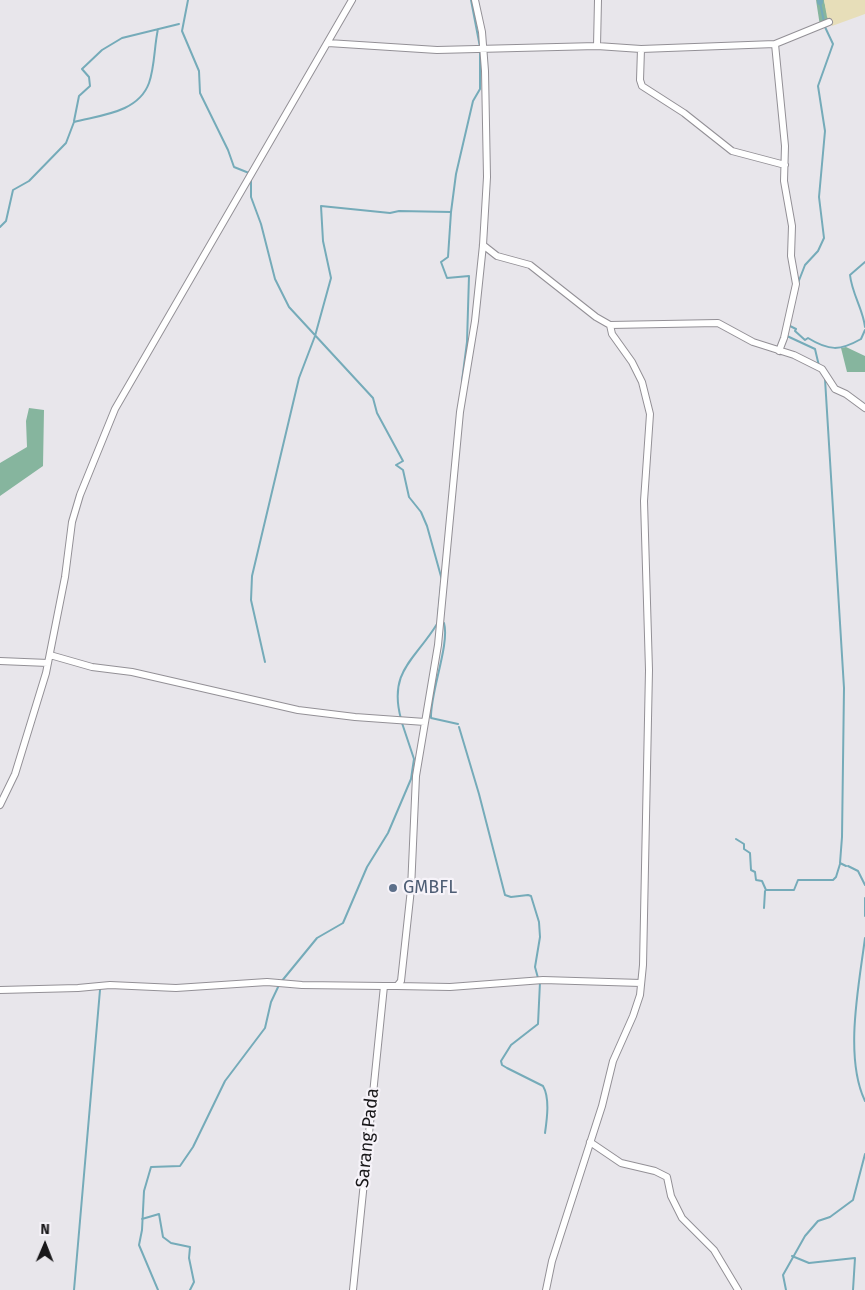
<!DOCTYPE html>
<html>
<head>
<meta charset="utf-8">
<style>
	body { margin:0 }
	#map { position:relative; width:865px; height:1290px; overflow:hidden; background:#e8e6eb; font-family:"Fira Sans",sans-serif }
	canvas { display:block }
	.north { position:absolute; left:20px; top:1220px; width:50px; height:50px; -webkit-text-stroke:4px #f6f3f9; paint-order:stroke; rotate:1deg; font-size:14px; font-weight:700; line-height:20px; text-align:center; color:#181719 }
	.north::after { content:''; display:block; margin:auto; width:18px; height:22px; background:#181719; clip-path:polygon(50% 0,100% 100%,50% 72%,0 100%) }
</style>
</head>
<body>
<div id="map">
<canvas width="865" height="1290"></canvas>
<div class="north">N</div>
</div>
<script>
const ctx = document.querySelector('canvas').getContext('2d');
ctx.lineJoin = 'round';
function paint(path, color) { ctx.fillStyle = color; ctx.fill(path, 'evenodd'); }
function trace(path, color, width, dash) { ctx.strokeStyle = color; ctx.lineWidth = width; ctx.lineCap = dash ? 'butt' : 'round'; ctx.setLineDash(dash || []); ctx.stroke(path); }
function write(font, color, halo, rows, align = 'center') {
  ctx.font = font + ' "Fira Sans",sans-serif'; ctx.lineWidth = 4.5; ctx.setLineDash([]); ctx.textBaseline = 'middle'; ctx.strokeStyle = halo; ctx.fillStyle = color; for (const [text, x, y, turn = 0] of rows) {
    ctx.save(); ctx.translate(x, y); ctx.rotate((+turn || 0) * Math.PI / 180); ctx.textAlign = isNaN(turn) ? turn : align; if (halo) ctx.strokeText(text, 0, 0); ctx.fillText(text, 0, 0); ctx.restore();
  }
}
paint(new Path2D(`
	M816,0H824L829,22L820,26Z
	M846,347L865,356V372H847L841,348Z
	M29,408L44,410L43,466L0,496V463L27,447L26,421Z`), '#86b59e');
paint(new Path2D(`
	M824,0H865V14L832,26L827,17Z`), '#e7deb9');
trace(new Path2D(`
	M188,0L182,31L199,71L200,93L228,150L234,167L249,173
	M471,0L480,47
	M820,2L824,22
	M74,121L79,96L90,86L89,77L82,69L102,50L122,38L179,24
	M251,179V197L261,224L275,279L289,307L373,398L377,413L403,461L396,465L403,470L409,497L421,512L427,526L442,580
	M0,227L6,221L13,190L29,181L66,143L74,122C100,115 138,113 149,83C155,66 154,47 158,29
	M865,262L850,275C852,294 863,309 865,327
	M798,283L805,265L818,251L824,238L819,197L825,131L818,86L833,44L825,27
	M788,325L796,329L795,331L805,340L808,338C829,351 840,351 861,339L865,330
	M787,336L815,349L819,366
	M825,379L844,688L842,837L840,863L846,866
	M462,381L467,342L469,276L447,278L441,262L448,257L451,212L456,174L473,101L480,89V52
	M438,617L441,585
	M444,623C450,644 430,693 431,718L458,724
	M265,662L251,600L252,576L299,378L315,336L331,278L323,241L321,206L390,213L399,211L451,212
	M401,719C388,671 415,660 437,624
	M459,727L479,794L505,895L511,897L528,895L531,896L539,922L540,937L535,967L538,978
	M736,839L744,844V849L750,853L751,870L755,872L756,880L762,881L766,890H794L798,880H833L836,877L840,864
	M848,866L858,871L865,885
	M865,898V916
	M764,908L765,891
	M865,938C859,985 844,1057 865,1101
	M281,982L317,938L343,923L367,867L388,833L411,779L414,759L402,723
	M540,982L538,1024L511,1045L501,1061L502,1065L507,1068L543,1086C550,1098 547,1119 545,1133
	M142,1219L159,1214L163,1237L171,1243L190,1247L189,1258L194,1282L190,1290
	M792,1256L809,1263L855,1258L853,1290
	M74,1290L100,990
	M158,1290L139,1245L142,1230L144,1191L151,1167L180,1166L193,1147L225,1081L265,1028L271,1002L279,985
	M786,1290L783,1275L805,1236L818,1221L830,1217L853,1200L865,1154`), '#75abb9', 2);
trace(new Path2D(`
	M820,0V2`), '#75abb9', 6);
const minor = new Path2D(`
	M328,43L437,50L597,46L641,49L640,80L642,86L684,113L732,151L785,165
	M775,44L829,22
	M597,46L598,0
	M641,49L775,44L785,146L784,181L792,226L791,256L796,284L784,338L779,351
	M483,245L497,256L530,265L596,317L610,325L718,323L753,342L794,355L822,369L835,389L846,394L865,408
	M50,655L92,667L132,672L298,710L355,717L425,722
	M0,661L48,663
	M0,805L15,774L46,673L65,577L72,522L80,495L115,409L352,0
	M397,986L450,987L543,980L641,983
	M0,990L78,988L110,985L176,988L267,982L302,985L384,986H397L401,981L411,889L416,776L438,645L460,412L475,321L483,245L487,177L485,71L482,32L475,0
	M590,1142L621,1163L655,1171L667,1177L671,1196L682,1218L714,1250L738,1290
	M353,1290L384,986
	M546,1290L552,1261L602,1106L613,1061L633,1016L640,995L643,965L649,670L644,501L650,414L642,382L632,362L612,334L610,325`);
trace(minor, '#939096', 8);
trace(minor, '#fff', 6);
for (const [x, y, r, color] of [
	[393,888,5,"#5c6f8a"]
]) { const dot = new Path2D(); dot.arc(x, y, r, 0, 2 * Math.PI); ctx.fillStyle = color; ctx.fill(dot); trace(dot, '#f6f3f9', 2); }
write('18px', '#4e5e75', '#f6f3f9', [
	["GMBFL",403,888]
], 'left');
write('18px', '#181719', '#f6f3f9', [
	["Sarang Pada",368,1138,-84]
]);
</script>
</body>
</html>
